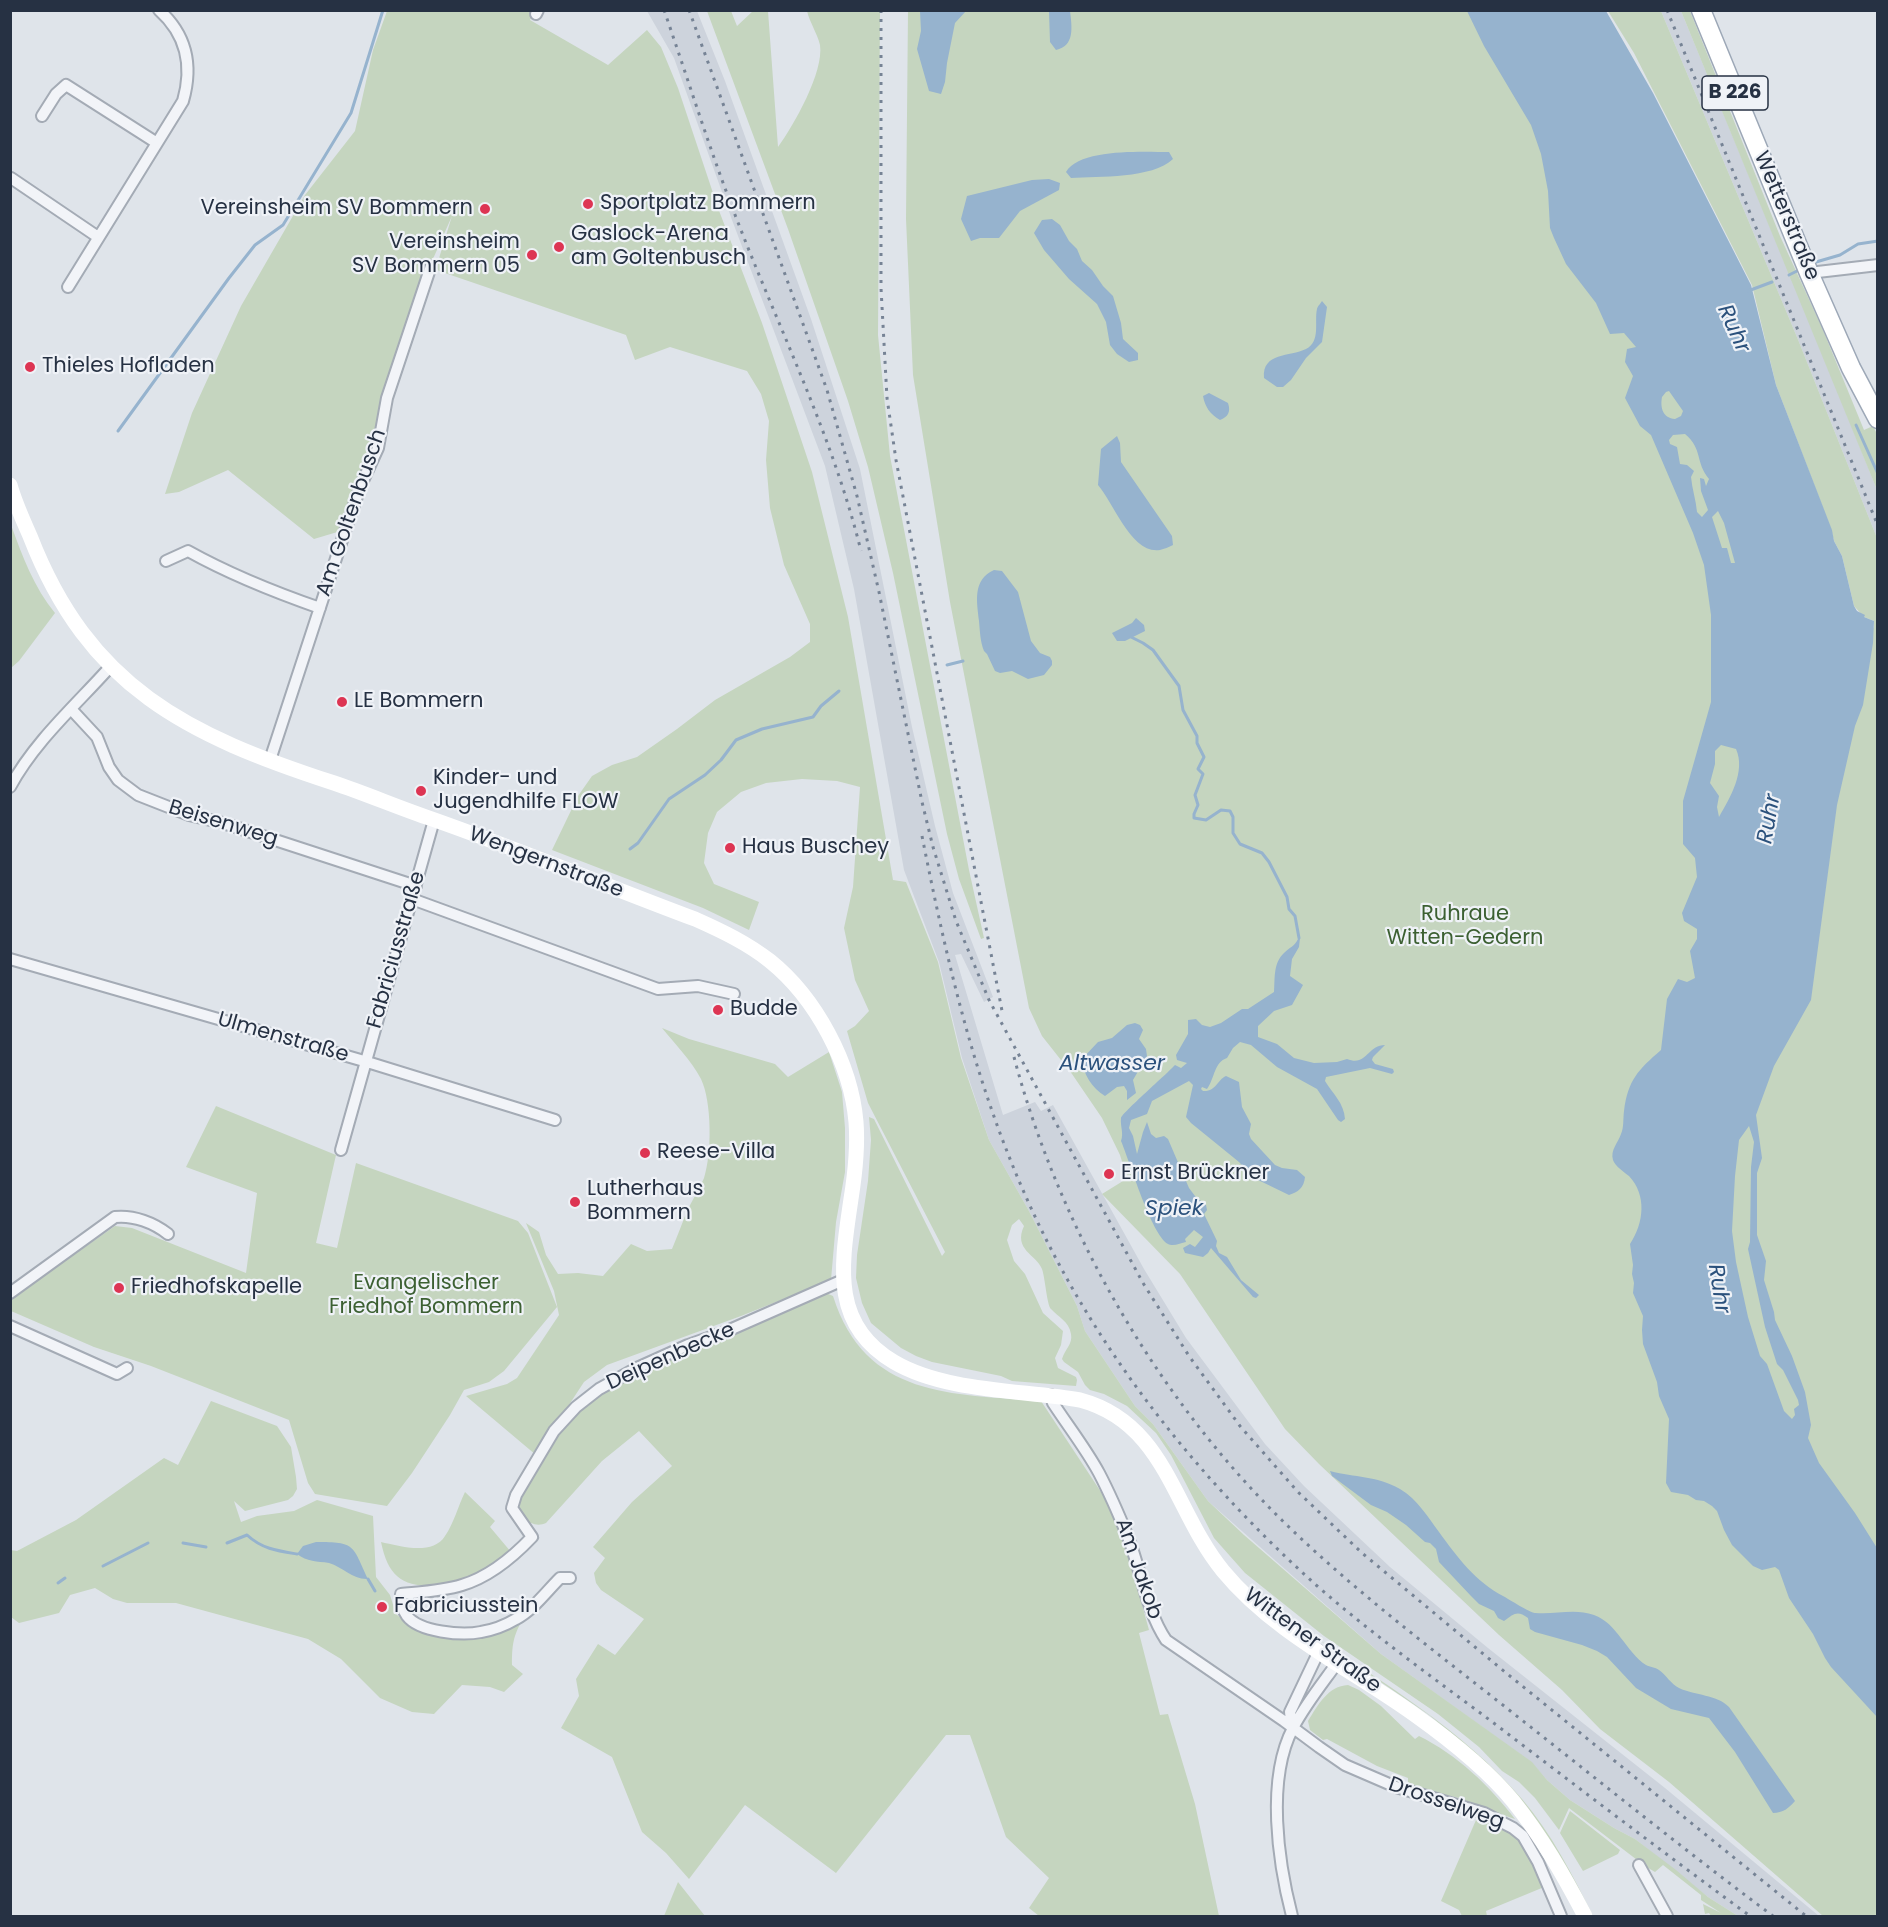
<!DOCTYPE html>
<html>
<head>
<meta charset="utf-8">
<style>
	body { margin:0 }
	#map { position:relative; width:1888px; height:1927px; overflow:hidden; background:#dfe4ea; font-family:Poppins,sans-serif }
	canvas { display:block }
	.frame { position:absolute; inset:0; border:12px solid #263143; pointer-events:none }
</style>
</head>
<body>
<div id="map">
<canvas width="1888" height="1927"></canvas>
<div class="frame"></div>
</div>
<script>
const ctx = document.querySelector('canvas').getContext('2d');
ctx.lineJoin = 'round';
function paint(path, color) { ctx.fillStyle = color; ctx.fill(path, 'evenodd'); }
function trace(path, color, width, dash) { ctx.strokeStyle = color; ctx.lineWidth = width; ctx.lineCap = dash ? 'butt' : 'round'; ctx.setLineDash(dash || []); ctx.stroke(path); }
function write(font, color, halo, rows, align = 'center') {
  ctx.font = font + ' Poppins,sans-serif'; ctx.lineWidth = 4.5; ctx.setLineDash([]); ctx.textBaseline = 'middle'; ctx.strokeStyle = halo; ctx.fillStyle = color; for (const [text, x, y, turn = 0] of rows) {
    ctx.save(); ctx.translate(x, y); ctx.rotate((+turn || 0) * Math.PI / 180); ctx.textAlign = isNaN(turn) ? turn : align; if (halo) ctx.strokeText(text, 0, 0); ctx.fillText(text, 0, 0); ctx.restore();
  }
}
paint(new Path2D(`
	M647,11H697L725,81L811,319L860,469L912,727L935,826L953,893L993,997L984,1002L961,954L955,955L1003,1115L1035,1102L1041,1111L1053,1105L1144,1269L1186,1338L1265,1444L1304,1486L1390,1567L1488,1648L1665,1788L1819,1916H1738L1708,1897L1635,1839L1614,1828L1570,1800L1547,1780L1531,1762L1381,1654L1208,1501L1153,1424L1135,1406L1085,1331L1077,1306L1029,1211L989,1140L962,1058L939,962L904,870L854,589L825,466L732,220L674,58Z
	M1661,11H1681L1836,387L1877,490V538L1799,342Z`), '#cdd3dc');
paint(new Path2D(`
	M387,11H535L530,20L608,65L647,30L661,47L678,88L718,208L762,323L812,472L848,617L893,880L906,882L938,962L961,1058L989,1140L1029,1211L1077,1306L1085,1331L1135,1406L1153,1424L1208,1501L1244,1535L1381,1654L1532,1762L1547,1780L1570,1800L1614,1828L1635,1839L1676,1870L1708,1897L1738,1916H1711L1709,1913L1705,1914L1703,1904L1721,1913L1701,1900V1895L1663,1865L1655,1872L1645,1866L1569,1808L1559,1830L1535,1798L1519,1782L1502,1771L1479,1747L1438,1714L1324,1636L1245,1573L1214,1538L1171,1455L1156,1433L1127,1406L1104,1394L1090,1390L1085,1385L1078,1372L1064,1362L1062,1359C1065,1349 1073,1344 1071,1334C1069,1321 1058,1317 1051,1309C1047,1306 1045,1277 1042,1269C1036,1254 1013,1250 1024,1226L1019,1219L1012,1225L1007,1240L1014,1261L1025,1274L1043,1313L1063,1331L1061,1345L1055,1358L1058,1368L1076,1377L1077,1380L1076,1386L1012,1381L1001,1376L932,1362L916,1356L901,1348L871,1323L862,1303L856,1278L857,1255L868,1181L871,1140L869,1117L874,1119L942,1256L945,1252L868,1103L847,1031L855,1026L869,1011L855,980L844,928L853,887L860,787L837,781L802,779L766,783L741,792L717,812L708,833L704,863L714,884L759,902L749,930L703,908L552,850L578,796L592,776L612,765L637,757L677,729L715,700L790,657L810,642V624L784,565L770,508L766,460L769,421L761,394L747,371L670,347L635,360L626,335L439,271L436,268L452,216L417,295L375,440L344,530L314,539L228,470L179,492L165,494L192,413L241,306L305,195L355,131L373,50Z
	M707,11H731L737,26L753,11H768L778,147C794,125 824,72 820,45C817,33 810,23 807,11H880L878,335L890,456L969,870L984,938L981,939L959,879L947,834L893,573L868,467L848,401L788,229Z
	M908,11H1470L1530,114L1637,334L1687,416L1721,498L1874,628V621L1864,617L1854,606L1842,556L1834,541L1831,529L1776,385L1752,285L1634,53L1608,11H1661L1799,342L1877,538V1916H1823L1669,1782L1600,1729L1562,1690L1499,1635L1319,1464L1285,1429L1180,1274L1102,1194L1123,1181L1126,1174L1120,1155L1102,1118L1072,1074L1042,1036L1029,1008L950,602L913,375L906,219Z
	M1681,11H1690L1780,236L1823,330L1864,430L1873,426L1877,434V490Z
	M11,525C22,555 34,588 55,613L19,661L11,668Z
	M662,1028L689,1039L775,1064L788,1077L829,1052L842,1092L845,1128V1172L836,1222L831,1280L741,1316L607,1365L584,1382L536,1455L466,1396L507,1384L517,1378L559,1315L554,1291L526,1223L539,1232L546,1255L558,1274L578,1273L603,1276L631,1244L647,1251L672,1249C678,1235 683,1220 689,1207C694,1197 700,1188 704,1178C712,1154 712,1102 701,1079C691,1060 675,1044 662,1028Z
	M216,1106L336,1155L316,1243L337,1248L356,1163L518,1221L528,1233L557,1307L504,1371L489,1382L464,1390L450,1415L412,1473L387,1506L315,1494L308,1483L289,1420L151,1366L94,1347L11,1311L10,1299L115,1226L132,1228L246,1273L257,1193L186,1167Z
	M826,1293L833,1296C865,1398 952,1394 1041,1401L1103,1495L1125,1543L1149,1630L1139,1633L1160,1715L1168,1714L1195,1804L1219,1916H1039L1029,1908L1049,1878L1006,1837L970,1735H946L836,1873L745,1805L689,1879L666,1853L642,1832L612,1757L561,1728L579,1696L576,1679L598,1644L615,1655L644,1619L601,1590L596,1583L594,1573L605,1558L593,1547L632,1502L672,1466L639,1431L602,1461L546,1523C537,1527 531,1523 522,1519L519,1506L522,1492L561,1428L580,1408L607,1387L661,1359Z
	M211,1401L277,1426L291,1447L296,1477L297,1489L293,1496L288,1500L245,1511L234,1501L241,1522L257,1516L294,1511L317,1500L373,1516L376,1577L390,1595L396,1614L409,1625L423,1632L446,1637L523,1619C513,1636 512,1645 512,1665L523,1674L504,1692L490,1687L462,1685L434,1714L412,1712L380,1698L341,1659L308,1639L176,1603H127L113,1599L95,1588L70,1595L59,1613L19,1623L11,1617L10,1550L17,1551L76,1520L164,1458L178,1465Z
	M465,1492L495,1521L490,1527L511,1552C499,1560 486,1572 472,1578C462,1583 447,1586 436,1586C402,1587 388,1576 381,1542C399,1546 433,1556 445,1536C454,1523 458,1506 465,1492Z
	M1306,1631C1382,1682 1462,1729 1522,1799C1552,1834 1573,1876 1593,1916H1591L1456,1737L1429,1715Z
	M1348,1685L1359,1690L1381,1706L1415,1739L1419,1736C1456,1754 1490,1786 1515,1819L1463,1802V1799L1408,1786V1778L1377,1766L1327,1739L1323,1740L1310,1730L1308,1721C1318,1705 1328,1686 1348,1685Z
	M1570,1811L1620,1850L1618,1854L1583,1871L1560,1833Z
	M1476,1820H1489L1523,1837L1549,1885L1486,1911L1487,1916H1462L1459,1910L1441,1901Z
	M678,1882L705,1916H707H664Z`), '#c5d5bf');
paint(new Path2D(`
	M920,11H966L955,23L947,63L945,82L941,94L929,91L917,49L921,31Z
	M1049,11H1070C1072,27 1075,46 1056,50L1050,42Z
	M1467,11H1606L1653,93L1751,285L1776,385L1832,530L1834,541L1842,556L1854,606L1857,611L1865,615L1864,617L1874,621L1873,643L1863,705L1855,726L1837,805L1811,1000L1774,1066L1756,1115L1762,1158L1757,1173V1235L1766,1261L1764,1280L1774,1312L1775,1320L1792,1356L1805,1392L1811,1425L1808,1438L1819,1463L1855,1513L1877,1548V1717L1831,1667L1825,1658L1813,1634L1789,1598L1779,1570L1775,1567L1762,1570L1753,1566L1732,1545L1724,1530L1717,1511L1712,1506L1704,1501L1696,1500L1688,1495L1671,1492L1666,1483L1669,1419L1659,1396L1657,1382L1643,1344L1642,1330L1643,1316L1633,1293L1634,1283L1632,1274L1633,1265L1630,1244C1644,1223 1647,1195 1629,1176C1624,1172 1615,1166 1613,1160C1610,1150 1618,1143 1621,1134C1624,1128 1623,1118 1624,1111C1628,1080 1638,1070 1661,1050L1667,999L1678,979L1687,982L1695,978L1690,951L1697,939V929L1684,921L1682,913L1697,877L1695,858L1683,844V801L1711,702V615L1704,565L1693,533L1651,435L1640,426L1625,398L1633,376L1625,362L1627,349L1636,347L1624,333L1610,334L1596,303L1566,264L1554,238L1550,228L1548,191L1541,154L1531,125L1484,46ZM1669,391L1683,411L1681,416L1675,419C1663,418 1660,408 1662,397L1666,392ZM1685,434C1703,449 1695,462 1709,479L1706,486L1704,479L1700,478L1701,491L1708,510L1702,517L1697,512C1696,500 1692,489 1691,477L1694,471L1687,465L1680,464L1677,447L1670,444L1669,440L1673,435ZM1718,511L1724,523L1735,563H1731L1727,548H1722L1712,517ZM1721,745L1736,749C1746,771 1730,798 1719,817L1717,807L1719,796L1710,783L1715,764V751ZM1749,1126L1754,1142L1751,1167L1750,1242L1748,1249L1765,1327L1777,1364L1783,1370L1798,1400L1799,1405L1794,1409L1795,1415L1792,1419L1784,1411L1767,1364L1760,1356L1748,1317L1736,1262L1732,1231L1735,1176L1739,1140Z
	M1169,152L1173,159C1152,179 1099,176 1071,178L1066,172C1080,148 1144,152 1169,152Z
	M1049,179L1060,183L1059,190L1020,211L999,238H980L971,241L961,219L967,196L1032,180Z
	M1052,219L1060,225L1069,241L1077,249L1082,261L1092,270L1103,286L1113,296L1121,323L1123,339L1138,353V360L1129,362L1117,354L1110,345L1106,322L1097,304L1069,279L1044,250L1034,233L1042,220Z
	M1322,301L1327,307L1322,342L1306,358L1291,380L1283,387H1277L1264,378C1262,352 1290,357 1306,349C1321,341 1314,322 1317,309C1317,307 1321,303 1322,301Z
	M1209,393L1228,403C1231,412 1228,417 1220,420C1210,414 1205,407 1203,396Z
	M1117,436L1120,443L1121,462L1172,536L1173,545C1169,547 1164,549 1160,550C1132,555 1113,502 1098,485L1101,449Z
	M994,570L1002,571L1018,592L1031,641L1040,653L1050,657L1052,661V665L1044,675L1028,679L1012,671L1000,673L995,671L987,654L984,651C980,641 980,631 979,621C977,602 972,580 994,570Z
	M1136,618L1144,625L1145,631L1125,641H1117L1112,633L1132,623Z
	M1300,938L1299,947L1292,959L1290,976L1303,985L1292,1005L1274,1011L1258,1026V1037L1277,1044L1294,1058L1314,1063L1337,1062L1347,1059C1367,1067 1367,1045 1385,1045L1373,1057L1372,1060L1375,1064L1393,1069L1394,1072L1392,1074L1370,1068L1326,1077L1325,1081C1333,1094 1344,1103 1345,1119L1341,1122L1338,1120L1317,1089L1277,1067L1251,1045L1240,1042L1233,1048L1227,1058C1214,1062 1215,1078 1207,1089L1202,1087L1201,1089L1203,1091C1216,1092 1217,1080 1226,1076L1239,1082L1242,1107L1251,1124L1249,1134L1251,1139L1275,1165L1282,1168L1297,1170L1305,1177C1304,1188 1298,1192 1289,1195L1254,1178L1239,1162L1191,1123L1186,1117L1193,1085L1189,1081L1152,1101L1147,1114L1131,1120L1129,1128L1133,1136L1137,1154L1143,1132L1147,1122L1151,1134L1156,1138L1164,1136L1168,1139L1189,1188L1195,1196L1206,1205L1207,1210L1204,1214L1217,1241L1216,1246L1219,1253L1227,1257L1241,1280L1259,1295L1256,1298L1253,1297L1211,1248L1208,1253L1203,1257L1185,1253L1183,1248L1190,1244L1195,1247L1203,1237L1194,1230L1185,1239L1186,1242C1181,1243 1173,1247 1168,1244C1151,1234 1130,1162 1121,1141C1124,1133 1120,1126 1121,1118C1122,1113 1168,1073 1175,1065L1181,1068L1187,1063L1177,1060L1176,1055L1188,1034V1020L1196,1019L1202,1025L1210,1027L1221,1023L1242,1009H1248L1274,992C1275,979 1273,963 1284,953C1290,947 1295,946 1298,939Z
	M1135,1023L1140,1025L1143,1030L1139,1039L1146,1049L1147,1056L1133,1080L1136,1093L1127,1100V1091L1124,1086L1117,1087L1105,1096C1092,1088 1083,1074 1082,1059L1098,1042L1112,1038L1127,1025Z
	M1330,1471C1356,1478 1375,1475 1400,1489C1418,1500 1427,1516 1439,1532C1457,1557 1476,1582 1503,1596C1510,1600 1529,1612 1535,1613C1555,1615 1574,1608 1594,1615C1617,1623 1626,1652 1646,1665C1650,1667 1655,1667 1659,1670C1666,1675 1671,1684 1679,1688C1696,1696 1716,1694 1729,1707L1795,1801C1789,1808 1783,1813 1773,1813L1735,1752L1709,1718L1671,1709L1636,1688L1607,1657L1597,1651L1582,1645L1535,1632L1530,1629L1528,1618C1517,1610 1514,1614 1504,1621L1498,1618L1494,1611L1479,1604L1471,1596L1439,1562L1436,1549L1430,1543L1425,1542L1406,1525L1387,1512L1371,1505L1332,1476Z
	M316,1542C356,1542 352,1545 368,1579C353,1580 343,1567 329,1563C317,1561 307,1562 297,1554L303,1546Z`), '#96b3ce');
trace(new Path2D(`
	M1816,262L1840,255L1858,244L1878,241
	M1789,275L1797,271
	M1748,291L1772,282
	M1856,425L1878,474
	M118,431L229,278L255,245L283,225L351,113L383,10
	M1131,637L1143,643L1153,650L1179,686L1183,710L1197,736V743L1204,757L1198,769L1203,774L1195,795L1198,805L1194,814V818L1206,820L1221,810L1230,811L1233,817V833L1240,844L1262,853L1269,862L1287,897L1289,909L1295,916L1299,938
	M947,665L963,661
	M630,849L638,843L669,799L705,775L721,760L736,740L762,729L813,717L821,706L839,691
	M183,1543L206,1547
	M227,1543L247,1535C262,1549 278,1551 297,1554
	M103,1566L148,1543
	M368,1579L375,1591
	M58,1583L65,1578`), '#96b3ce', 3);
const street = new Path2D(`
	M536,14L538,10
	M42,116L56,94L66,85L157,143
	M11,178L98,237
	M1809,273L1878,265
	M68,287L183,101C193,66 187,35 159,10
	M166,561L188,551C231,575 274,592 320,608
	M71,709L97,737L109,767L118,780L138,795L189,815L223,823L416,886
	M270,760L345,531L361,485L378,448L387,398L431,266
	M10,787C35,741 76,705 110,667
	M412,899L658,989L698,986L734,994
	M10,959L364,1061L555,1120
	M341,1150L434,820
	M10,1293L115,1217C134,1215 154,1223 168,1234
	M10,1326L117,1374L127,1368
	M1051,1395L1053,1403C1068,1426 1086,1449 1099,1473C1110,1494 1119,1515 1128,1537C1141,1570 1146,1610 1166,1640L1284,1721L1319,1747L1345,1765L1396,1787L1484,1813L1513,1828L1523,1836L1538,1862L1561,1916
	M570,1578H560C546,1592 533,1610 516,1619C506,1625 493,1630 481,1632C462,1636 419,1632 407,1616C402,1609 401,1602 401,1594C421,1592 443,1591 462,1585C489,1577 513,1557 532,1537L512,1508L516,1495L554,1431L576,1407L599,1389L637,1368L688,1345L725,1332L843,1280
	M1292,1728L1290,1712L1319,1651
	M1639,1865L1667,1916
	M1292,1916C1278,1862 1266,1779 1293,1728C1305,1705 1322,1684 1337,1663`);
const primary = new Path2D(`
	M1701,10L1809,273L1851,368L1878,419`);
trace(street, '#a4abb5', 14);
trace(primary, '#9da8b7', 21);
trace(street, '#f2f4f8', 10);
trace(new Path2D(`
	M10,485C15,503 23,520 30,536C89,688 187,735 334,783C367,794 399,808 432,819C520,850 607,886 695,919C722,931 747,943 770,961C816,998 851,1064 856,1122C858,1147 855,1174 851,1199C842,1262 829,1324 894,1362C945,1392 1022,1390 1080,1400C1166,1423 1173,1510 1223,1571C1274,1633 1351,1669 1415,1715C1450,1740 1486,1768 1513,1801C1542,1837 1564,1876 1585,1916`), '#fff', 15);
trace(primary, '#fff', 18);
trace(new Path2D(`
	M664,10C689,82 711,154 739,225C781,333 833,438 861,551
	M689,10L827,390L857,496L879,592L922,802L933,847L956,921L989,1000L1143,1283L1189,1356L1240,1426L1298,1492L1362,1553L1505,1672L1806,1916
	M881,10V288L887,398L896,460L1003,1016
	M1667,10L1878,526
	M922,836C946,957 973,1076 1023,1190C1089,1342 1193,1474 1316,1585C1373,1635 1435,1679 1495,1724C1580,1789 1664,1853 1750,1916
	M1014,1057C1060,1231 1161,1405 1291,1529C1362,1597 1441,1656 1518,1717C1603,1784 1687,1852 1773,1916`), '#768395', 3, [3, 6]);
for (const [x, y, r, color] of [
	[588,204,6,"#dd3553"],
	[485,209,6,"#dd3553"],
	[559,247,6,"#dd3553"],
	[532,255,6,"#dd3553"],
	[30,367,6,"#dd3553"],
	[342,702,6,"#dd3553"],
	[421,791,6,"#dd3553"],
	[730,848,6,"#dd3553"],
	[718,1010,6,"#dd3553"],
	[645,1153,6,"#dd3553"],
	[1109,1174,6,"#dd3553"],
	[575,1202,6,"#dd3553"],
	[119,1288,6,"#dd3553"],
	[382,1607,6,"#dd3553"]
]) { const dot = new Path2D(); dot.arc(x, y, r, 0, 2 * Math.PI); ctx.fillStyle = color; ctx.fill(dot); trace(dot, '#eff2f7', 2); }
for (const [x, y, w] of [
	[1735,93,66]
]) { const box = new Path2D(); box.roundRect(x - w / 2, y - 17, w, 34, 4.5); ctx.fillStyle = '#eff2f7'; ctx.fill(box); trace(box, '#263143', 1.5); }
write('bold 20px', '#263143', null, [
	["B 226",1735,93]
]);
write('21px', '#263143', '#eff2f7', [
	["Sportplatz Bommern",600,204],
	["Vereinsheim SV Bommern",473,209,"right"],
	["Gaslock-Arena",571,235],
	["am Goltenbusch",571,259],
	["Vereinsheim",520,243,"right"],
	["SV Bommern 05",520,267,"right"],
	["Thieles Hofladen",42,367],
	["LE Bommern",354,702],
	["Kinder- und",433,779],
	["Jugendhilfe FLOW",433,803],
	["Haus Buschey",742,848],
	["Budde",730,1010],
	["Reese-Villa",657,1153],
	["Ernst Brückner",1121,1174],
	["Lutherhaus",587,1190],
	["Bommern",587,1214],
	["Friedhofskapelle",131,1288],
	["Fabriciusstein",394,1607]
], 'left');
write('21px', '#263143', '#eff2f7', [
	["Wetterstraße",1786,216,67],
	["Am Goltenbusch",352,513,-71],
	["Beisenweg",223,824,17],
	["Wengernstraße",546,863,21],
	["Fabriciusstraße",397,950,-74],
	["Ulmenstraße",283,1038,16],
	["Deipenbecke",671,1357,-24],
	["Am Jakob",1138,1569,71],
	["Wittener Straße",1312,1641,36],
	["Drosselweg",1446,1804,19]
]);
write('21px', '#3c6032', '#eff2f7', [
	["Ruhraue",1465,915],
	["Witten-Gedern",1465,939],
	["Evangelischer",426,1284],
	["Friedhof Bommern",426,1308]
]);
write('italic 22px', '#2b517c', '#eff2f7', [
	["Ruhr",1733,329,66],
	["Ruhr",1770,819,-80],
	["Altwasser",1112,1064],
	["Spiek",1174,1209],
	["Ruhr",1718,1289,81]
]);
</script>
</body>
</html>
